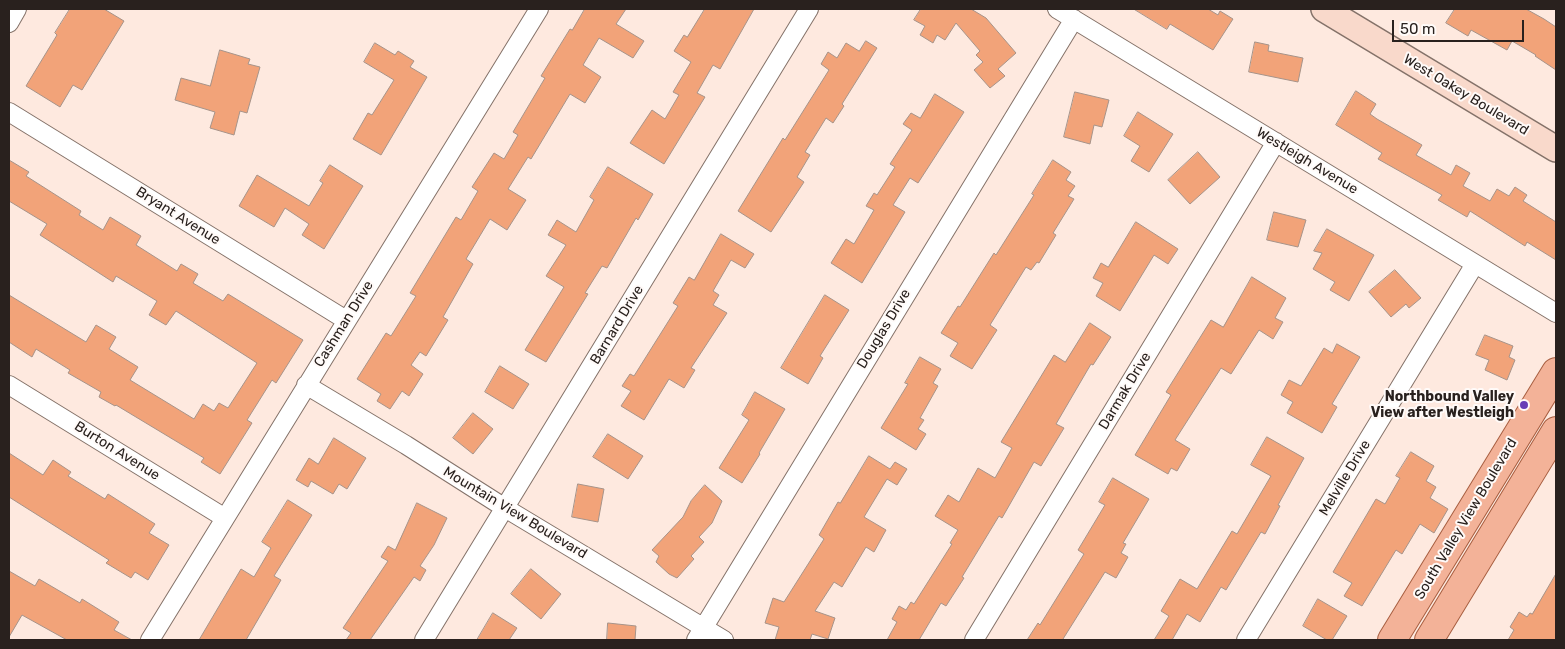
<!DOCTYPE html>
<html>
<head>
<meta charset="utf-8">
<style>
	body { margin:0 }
	#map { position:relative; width:1565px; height:649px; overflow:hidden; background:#fee9df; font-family:Rubik,sans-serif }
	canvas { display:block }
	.frame { position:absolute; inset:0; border:10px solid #29211e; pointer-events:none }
	.scale { position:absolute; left:1392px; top:20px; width:132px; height:22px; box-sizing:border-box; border:2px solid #29211e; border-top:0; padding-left:6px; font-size:15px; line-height:18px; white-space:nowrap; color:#29211e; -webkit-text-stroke:4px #fffaf8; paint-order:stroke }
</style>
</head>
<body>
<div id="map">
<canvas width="1565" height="649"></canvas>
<div class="frame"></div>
<div class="scale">50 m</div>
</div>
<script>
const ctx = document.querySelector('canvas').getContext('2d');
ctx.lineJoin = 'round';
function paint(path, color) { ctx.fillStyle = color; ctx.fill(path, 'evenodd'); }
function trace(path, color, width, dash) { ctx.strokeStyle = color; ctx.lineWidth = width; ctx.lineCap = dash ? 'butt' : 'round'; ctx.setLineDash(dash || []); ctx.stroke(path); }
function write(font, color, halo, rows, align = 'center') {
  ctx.font = font + ' Rubik,sans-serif'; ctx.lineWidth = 4; ctx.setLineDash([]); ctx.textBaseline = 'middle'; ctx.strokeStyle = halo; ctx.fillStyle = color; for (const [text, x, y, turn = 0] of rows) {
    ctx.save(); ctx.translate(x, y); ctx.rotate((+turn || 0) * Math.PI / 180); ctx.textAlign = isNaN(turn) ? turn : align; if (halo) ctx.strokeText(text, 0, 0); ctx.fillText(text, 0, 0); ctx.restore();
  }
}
const building = new Path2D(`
	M70,9H104L124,21L82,90L73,85L60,107L26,86L57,35L55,33Z
	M585,9H626L616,24L644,41L633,58L599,38L583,65L601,77L585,103L570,94L531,159L528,157L508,189L526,200L507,230L490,219L466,259L473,264L443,317L448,320L426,356L420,352L411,365L423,374L409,396L402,391L390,409L377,401L381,394L357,379L386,333L391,336L416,296L410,293L456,217L461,220L478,191L472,187L494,153L504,159L518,135L513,132L545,78L541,76L570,29L572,30Z
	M705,9H754L720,69L713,65L697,93L705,97L664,164L630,143L652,110L665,119L679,95L673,92L691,62L674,51L684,35L687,37Z
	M921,9H971L986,18L1016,53L998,69L1005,76L990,88L974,70L983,62L976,55L980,51L956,23L945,40L937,35L933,43L920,35L925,26L914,20Z
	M1134,9H1208L1218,15L1220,11L1233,19L1213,50L1170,24L1167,29Z
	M1455,9H1526L1544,19L1556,27V70L1535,56L1536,55L1512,41L1507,50L1471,30L1468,36L1446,23Z
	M866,41L877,48L842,104L844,106L833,123L826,118L805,152L810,155L797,177L804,182L771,232L738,211L783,138L785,140L829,70L821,64L828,52L837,58L846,43L859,51Z
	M1255,42L1269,45L1268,51L1303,58L1298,82L1249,72Z
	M375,43L395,55L398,51L414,61L410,67L427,77L381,155L353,139L368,113L372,115L394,80L364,62Z
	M220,50L250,59L248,64L260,67L247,113L240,111L234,135L210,128L215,112L175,100L181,78L210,86Z
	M1356,91L1376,104L1370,114L1377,119L1422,145L1416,155L1451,175L1456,165L1470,173L1463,186L1490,201L1497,189L1509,196L1515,187L1527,195L1523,201L1556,222V260L1527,242L1525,246L1470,211L1467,217L1438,200L1442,195L1378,159L1382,153L1336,125Z
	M1075,92L1109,100L1102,127L1094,125L1090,144L1064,137Z
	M935,94L964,112L918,183L910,178L893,205L905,212L862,283L831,263L846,239L854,244L874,210L866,206L874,193L877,195L895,167L890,164L912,130L903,124L911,113L920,118Z
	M1138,112L1173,134L1149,172L1131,161L1140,146L1124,136Z
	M1198,152L1220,177L1190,204L1168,180Z
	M9,160L29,172L26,176L81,211L79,215L103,230L110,217L141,236L136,245L177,271L181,264L198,274L193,283L223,301L228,294L303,340L276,383L272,380L247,420L252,423L220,474L201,462L204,458L116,405L115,406L99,397L101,392L68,373L70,370L36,349L32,357L9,342V295L86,342L96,325L116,337L109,349L138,367L130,380L194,419L203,404L214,411L219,403L228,408L257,363L176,311L166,325L149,315L157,301L116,276L113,282L40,235L47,224L9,201Z
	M1053,160L1071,172L1066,180L1075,186L1068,196L1074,199L1053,233L1056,235L1039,263L1037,262L1031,270L1026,267L990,325L997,330L972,369L950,356L958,343L941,333L958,306L960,307L994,253L996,255L1034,195L1032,194Z
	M330,165L363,186L324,249L302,235L309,224L285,208L274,227L239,206L257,175L309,206L323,183L320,181Z
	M608,167L653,194L638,220L636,218L607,268L602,266L585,293L588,294L546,362L525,350L564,287L546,276L566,245L548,235L557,220L576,232L594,200L590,197Z
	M1274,212L1306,220L1298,247L1267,240Z
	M1136,222L1178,249L1168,264L1154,255L1120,311L1096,296L1103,283L1093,278L1101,263L1108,267Z
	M1327,229L1374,255L1349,301L1330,290L1335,282L1313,269L1322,253L1314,251Z
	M721,234L754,254L745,268L731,260L713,291L719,295L713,305L727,313L691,368L695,370L684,388L669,379L644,420L621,406L631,391L622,386L630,374L634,376L678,306L673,303L689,277L694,280Z
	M1395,270L1421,298L1409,308L1406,304L1391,317L1369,292Z
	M1252,277L1286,298L1275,318L1283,322L1273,339L1259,330L1231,374L1221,368L1175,440L1190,449L1177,471L1171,468L1168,474L1135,455L1171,395L1166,392L1211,320L1223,327Z
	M825,295L849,310L820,356L823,358L808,384L781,368Z
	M1090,323L1111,337L1093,365L1091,364L1056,424L1064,428L1041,466L1034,462L1002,518L999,516L962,577L964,578L946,606L941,603L919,640H887L897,622L892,619L899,606L906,610L911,602L914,604L952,544L950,543L958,530L935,516L948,495L959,502L978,468L995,478L1012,448L1001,442L1054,355L1065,362Z
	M1485,335L1513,346L1509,357L1515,360L1507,380L1485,370L1489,360L1476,355Z
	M1337,344L1360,357L1332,404L1337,407L1322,433L1287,413L1293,402L1281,395L1289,380L1301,386L1324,348L1332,353Z
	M920,357L941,369L933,383L938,386L920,418L924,420L918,429L926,434L916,450L881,428L908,384L905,383Z
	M500,366L529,384L513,409L485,392Z
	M755,392L785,409L759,453L760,454L742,483L719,468L749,420L742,415Z
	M473,413L493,429L473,454L453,438Z
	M608,434L643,456L628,479L593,457Z
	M1267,437L1304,458L1278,505L1280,506L1265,534L1261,532L1226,590L1221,587L1200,622L1187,614L1172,640H1154L1169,616L1161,611L1180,579L1197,589L1232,531L1237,534L1271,476L1251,465Z
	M334,438L366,458L347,489L339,484L333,494L311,481L308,487L296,480L309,458L318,464Z
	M1411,452L1434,466L1426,481L1436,487L1430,498L1448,509L1434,533L1420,524L1402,554L1396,550L1362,606L1344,596L1352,583L1333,572L1376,499L1385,504L1400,478L1396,476Z
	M9,453L43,475L53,460L71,472L68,476L105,499L108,494L155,524L149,533L169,545L148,580L135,572L131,578L106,563L109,560L9,497Z
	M869,456L890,469L895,462L907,469L897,485L887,479L864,517L886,530L874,552L866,547L842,587L834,582L815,611L835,618L828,639L812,634L810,640H775L779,627L765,623L773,598L784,602L824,539L819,535L838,502L840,503Z
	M1113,478L1149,499L1123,543L1126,544L1121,553L1128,557L1116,578L1105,572L1063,639L1065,640H1027L1038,623L1040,625L1084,554L1078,550L1105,505L1099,502Z
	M578,484L604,489L598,522L572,517Z
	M705,485L722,501L712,523L699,537L704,542L691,556L694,559L677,578L669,574L656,562L659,556L652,550L683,517L691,501Z
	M288,500L312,515L274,576L281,580L246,640H199L241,569L254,577L271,548L262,542Z
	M417,503L447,518L434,545L420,566L426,570L420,581L414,577L370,640H346L351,633L343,628L388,561L381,557L388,546L395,550Z
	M531,569L561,594L541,619L511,594Z
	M9,571L35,586L39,579L80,603L82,599L119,622L114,630L132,640H67L22,615L9,637Z
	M1556,574V640H1508L1514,630L1510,627L1519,612L1527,617L1530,613L1532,614Z
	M1318,599L1347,616L1332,640H1327L1303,626Z
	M493,613L517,628L509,640H477Z
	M608,623L636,626L635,640H607Z`);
paint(building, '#f2a379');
trace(building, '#a69389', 1);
const street = new Path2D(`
	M1057,9L1556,313
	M9,23L17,9
	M9,112L346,320
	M9,385L225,518
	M306,385L406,445L505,508L724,640
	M150,640L539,9
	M424,640L809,9
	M696,640L1074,19
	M974,640L1276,142
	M1246,640L1475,264`);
const secondary = new Path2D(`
	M1324,9L1556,149`);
const primary = new Path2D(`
	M1392,640L1556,372
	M1429,640L1556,431`);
trace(street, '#847269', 20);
trace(secondary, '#847269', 28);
trace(primary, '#a75e40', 30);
trace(street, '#fff', 18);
trace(secondary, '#f9d9cb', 25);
trace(primary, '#f3b298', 28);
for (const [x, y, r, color] of [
	[1524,405,5,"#683eb6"]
]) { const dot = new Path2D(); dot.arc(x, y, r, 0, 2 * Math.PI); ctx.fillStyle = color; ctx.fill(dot); trace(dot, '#fffaf8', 2); }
write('14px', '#29211e', '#fffaf8', [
	["West Oakey Boulevard",1466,95,31],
	["Westleigh Avenue",1307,161,31],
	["Bryant Avenue",178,216,32],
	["Cashman Drive",344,324,-58],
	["Barnard Drive",617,325,-59],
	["Douglas Drive",884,329,-59],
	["Darmak Drive",1125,391,-59],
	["Burton Avenue",117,451,32],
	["Melville Drive",1345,478,-59],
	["Mountain View Boulevard",515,513,31],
	["South Valley View Boulevard",1466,519,-59]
]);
write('bold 14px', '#29211e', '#fffaf8', [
	["Northbound Valley",1514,397],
	["View after Westleigh",1514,413]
], 'right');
</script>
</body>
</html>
